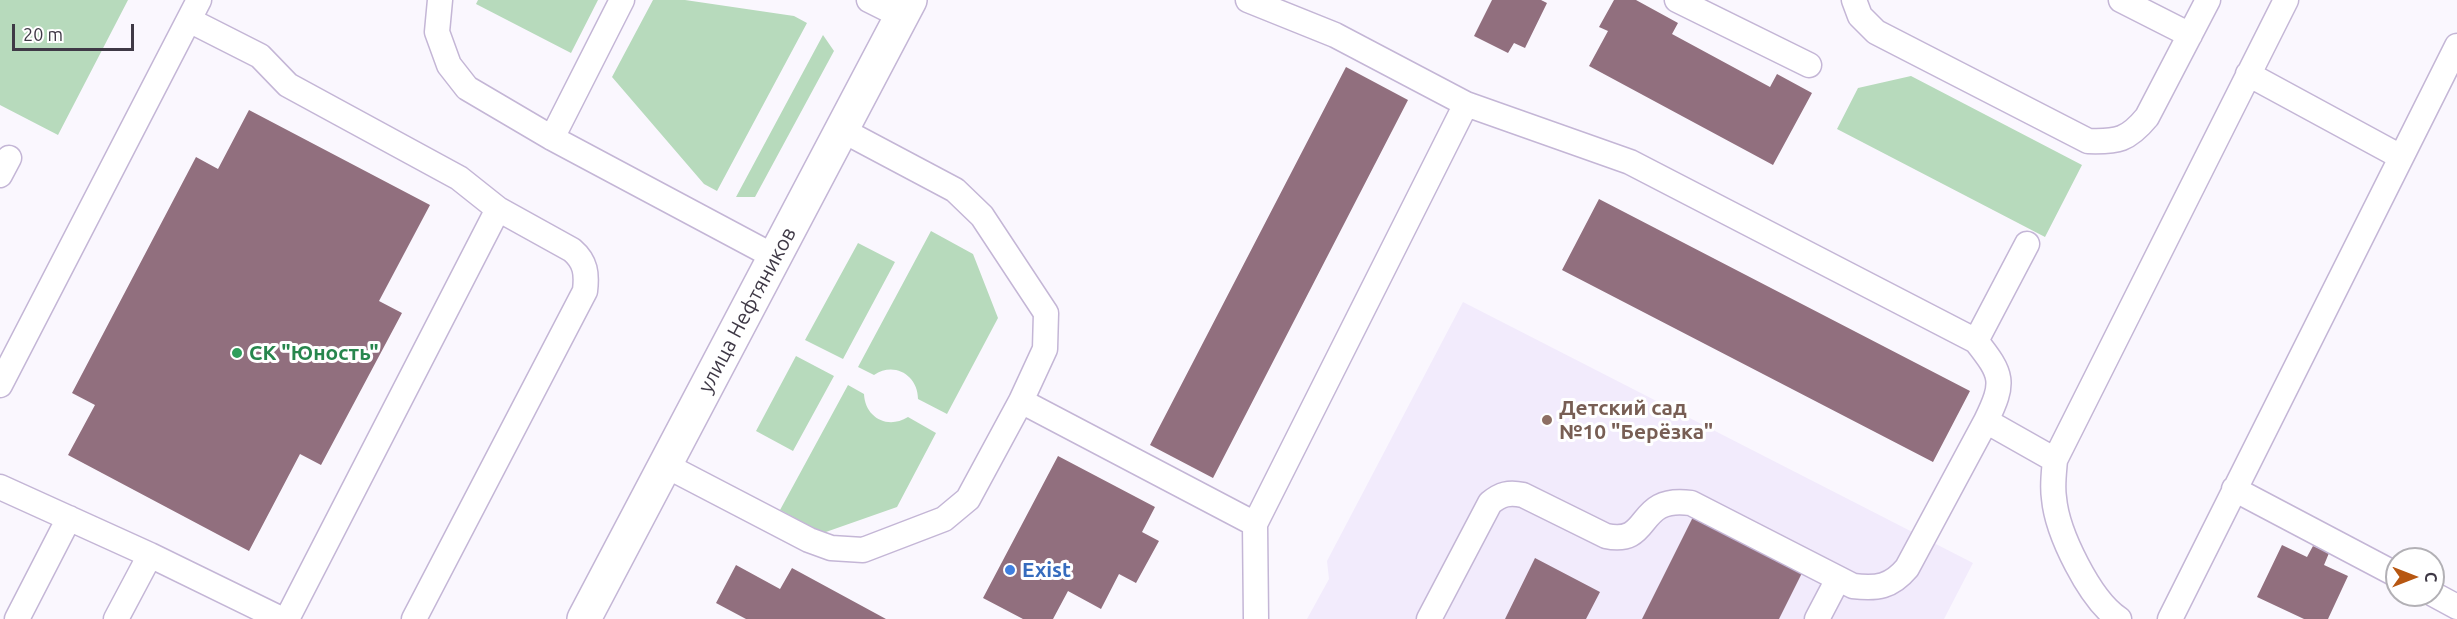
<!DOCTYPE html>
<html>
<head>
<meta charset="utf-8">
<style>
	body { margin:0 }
	#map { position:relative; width:2457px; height:619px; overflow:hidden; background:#faf7fe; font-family:Ubuntu,sans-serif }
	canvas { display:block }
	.north { position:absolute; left:2385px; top:547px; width:60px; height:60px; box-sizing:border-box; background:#fff; border:2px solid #b2b0b5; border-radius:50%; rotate:90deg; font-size:16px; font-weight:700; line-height:24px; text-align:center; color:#3f3946 }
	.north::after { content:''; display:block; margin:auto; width:21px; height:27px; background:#b75712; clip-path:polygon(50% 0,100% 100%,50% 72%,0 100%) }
	.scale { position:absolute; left:12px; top:24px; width:122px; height:27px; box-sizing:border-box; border:3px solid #3f3946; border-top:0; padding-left:8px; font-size:18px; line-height:21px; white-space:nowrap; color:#3f3946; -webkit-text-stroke:4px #fff; paint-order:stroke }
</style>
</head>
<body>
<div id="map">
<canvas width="2457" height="619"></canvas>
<div class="north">С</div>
<div class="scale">20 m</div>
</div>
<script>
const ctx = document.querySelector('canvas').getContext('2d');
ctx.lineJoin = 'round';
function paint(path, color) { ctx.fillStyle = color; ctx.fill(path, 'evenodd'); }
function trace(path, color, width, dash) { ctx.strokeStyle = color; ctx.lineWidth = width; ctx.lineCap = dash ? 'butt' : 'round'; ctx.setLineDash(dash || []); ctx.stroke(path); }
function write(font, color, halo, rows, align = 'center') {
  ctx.font = font + ' Ubuntu,sans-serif'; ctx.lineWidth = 6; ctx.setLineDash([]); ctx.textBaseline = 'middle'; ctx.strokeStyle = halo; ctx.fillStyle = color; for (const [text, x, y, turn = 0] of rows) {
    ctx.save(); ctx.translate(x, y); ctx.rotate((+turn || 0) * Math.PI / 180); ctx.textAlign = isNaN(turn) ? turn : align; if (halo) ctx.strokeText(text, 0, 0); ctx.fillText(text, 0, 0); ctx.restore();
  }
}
paint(new Path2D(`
	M1463,302L1973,563L1944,619H1307L1329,579L1327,561Z`), '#f2ebfc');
paint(new Path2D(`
	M0,0H128L58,135L0,105Z
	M478,0H598L571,53L476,4Z
	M653,0H685L794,16L807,23L717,191L704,184L612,77Z
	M823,35L834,51L755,197H736Z
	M1911,76L2082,165L2045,237L1837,129L1858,88Z
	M931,231L973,254L998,318L947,414L918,399C918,375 894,361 874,375L858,367Z
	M858,243L895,262L843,359L805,340Z
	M796,356L834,376L793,451L756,431Z
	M848,385L864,394C865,417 887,430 908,417L936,433L897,507L823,533L780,510Z`), '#b7dabc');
paint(new Path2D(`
	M1492,0H1541L1547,3L1525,48L1514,43L1508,53L1474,36Z
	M1614,0H1636L1678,23L1672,34L1770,87L1777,74L1812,93L1773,165L1589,66L1608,31L1599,27Z
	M1346,67L1408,100L1213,478L1150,445Z
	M249,110L430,205L379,301L402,313L321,465L300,454L249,551L68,455L95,405L72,393L196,157L218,169Z
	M1599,199L1970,391L1933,462L1562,270Z
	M1058,456L1155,507L1142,532L1159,541L1136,583L1119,574L1101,609L1068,591L1053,619H1023L983,598Z
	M1693,517L1802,573L1779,619H1642Z
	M2282,545L2307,557L2313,546L2329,553L2324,565L2348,576L2328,619H2304L2257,597Z
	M1535,558L1600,592L1586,619H1505Z
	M736,565L780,589L792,568L886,619H746L716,603Z`), '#916f7e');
const lane = new Path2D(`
	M440,0L437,32L449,65L467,88L552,138L775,257
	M869,0L901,16
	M1248,0L1335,35L1466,104L1630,162L1976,341C2003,375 2005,382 1986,421L2055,460
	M1677,0L1809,65
	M1854,0L1860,16L1876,32L2088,141C2118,142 2128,140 2147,117L2208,0
	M2121,0L2190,35
	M189,20L260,56L288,85L459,178L498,209L572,250C586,262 587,274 585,291L414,619
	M2248,74L2401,157
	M552,138L622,0
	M0,175L9,158
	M1976,341L2027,244
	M0,385L199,0
	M1021,401L1255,524
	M665,465L809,540L831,548L863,550L944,519L968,499L1021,401L1045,349L1046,313L982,216L955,190L842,130
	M0,487L150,555L281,619
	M2234,489L2397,575
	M2433,594L2457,607
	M17,619L69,518
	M116,619L150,555
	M287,619L498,209
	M1256,619L1255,524L1466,104
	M1429,619L1490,503C1501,494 1509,492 1523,495L1606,536C1653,546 1634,495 1691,503L1853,586C1877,589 1891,587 1907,568L1986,421
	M1817,619L1838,579
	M2119,619C2090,600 2057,533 2054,498C2052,486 2054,472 2055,460L2286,0
	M2170,619L2457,46`);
const street = new Path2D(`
	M584,619L910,0`);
trace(lane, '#c4b6d6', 27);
trace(street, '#c4b6d6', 36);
trace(lane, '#fff', 24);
trace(street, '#fff', 33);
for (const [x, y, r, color] of [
	[237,353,6,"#2e9e5b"],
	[1547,420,6,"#8d6e63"],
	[1010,570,6,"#3f7fe0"]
]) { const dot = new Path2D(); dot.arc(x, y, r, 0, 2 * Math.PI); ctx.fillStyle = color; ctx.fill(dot); trace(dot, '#fff', 2); }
write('21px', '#3f3946', '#fff', [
	["улица Нефтяников",747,310,-62]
]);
write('bold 21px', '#27864d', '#fff', [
	["СК \"Юность\"",249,353]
], 'left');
write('bold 21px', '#785e54', '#fff', [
	["Детский сад",1559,408],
	["№10 \"Берёзка\"",1559,432]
], 'left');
write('bold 21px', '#366cbe', '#fff', [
	["Exist",1022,570]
], 'left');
</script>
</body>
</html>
